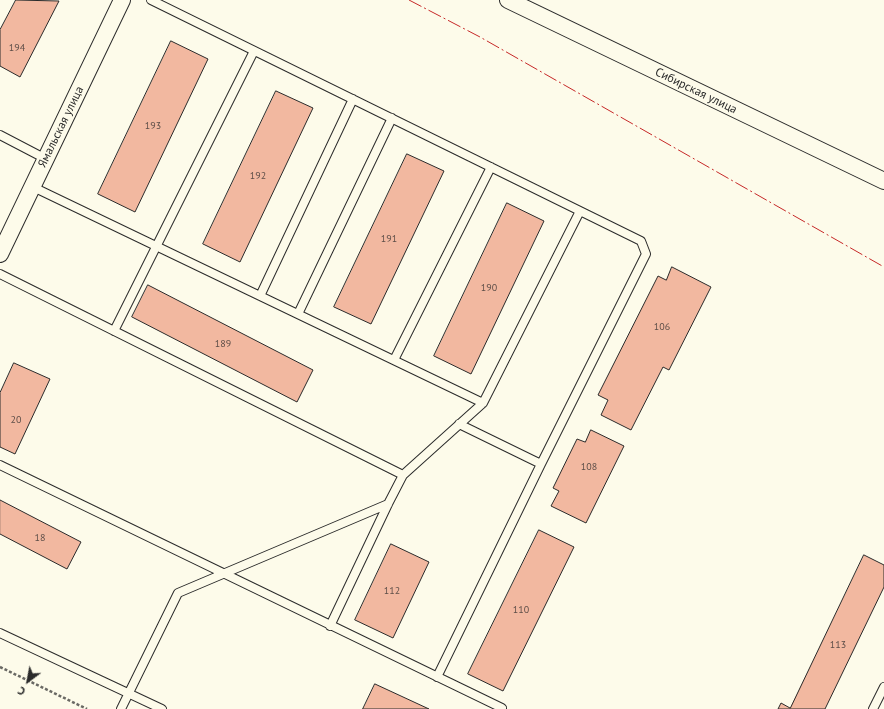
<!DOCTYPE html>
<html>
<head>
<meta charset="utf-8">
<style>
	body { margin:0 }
	#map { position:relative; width:884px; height:709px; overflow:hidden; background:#fdfbea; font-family:"PT Sans",sans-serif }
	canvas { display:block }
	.north { position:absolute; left:8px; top:661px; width:40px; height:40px; -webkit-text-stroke:3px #fdfbea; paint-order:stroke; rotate:212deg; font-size:11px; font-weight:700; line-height:16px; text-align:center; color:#2b2b2b }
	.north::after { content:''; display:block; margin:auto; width:14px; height:18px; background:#2b2b2b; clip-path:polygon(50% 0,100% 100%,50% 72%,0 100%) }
</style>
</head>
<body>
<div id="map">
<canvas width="884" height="709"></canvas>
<div class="north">С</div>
</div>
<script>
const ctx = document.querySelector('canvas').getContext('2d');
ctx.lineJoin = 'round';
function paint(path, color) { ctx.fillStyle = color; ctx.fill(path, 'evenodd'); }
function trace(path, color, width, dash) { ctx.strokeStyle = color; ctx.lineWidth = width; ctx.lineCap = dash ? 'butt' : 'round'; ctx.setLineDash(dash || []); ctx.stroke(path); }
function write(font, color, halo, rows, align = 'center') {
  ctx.font = font + ' "PT Sans",sans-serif'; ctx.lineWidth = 3; ctx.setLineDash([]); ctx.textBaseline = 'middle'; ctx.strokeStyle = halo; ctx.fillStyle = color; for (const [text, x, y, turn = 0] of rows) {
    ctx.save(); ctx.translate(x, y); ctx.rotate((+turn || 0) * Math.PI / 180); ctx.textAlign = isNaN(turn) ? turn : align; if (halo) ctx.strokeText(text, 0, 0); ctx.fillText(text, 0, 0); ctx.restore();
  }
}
const building = new Path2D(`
	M16,0L59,1L20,77L0,66V30Z
	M171,41L208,59L135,212L98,194Z
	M276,91L313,108L240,262L203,244Z
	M407,154L444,171L371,324L334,307Z
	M507,203L544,221L471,374L434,356Z
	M672,267L711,287L669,370L663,367L631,430L601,415L608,400L598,395L658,276L666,280Z
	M148,285L313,370L297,402L132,317Z
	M14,363L50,379L15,454L0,447V393Z
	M591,430L624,446L586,523L551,506L559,491L553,488L577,439L585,442Z
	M0,500L81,542L67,569L0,534Z
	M539,530L574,547L503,691L468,674Z
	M391,544L429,562L393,638L355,620Z
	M864,555L884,565V587L825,709H778L781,703L790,708Z
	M375,684L429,709H363Z`);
paint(building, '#f2b8a0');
trace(building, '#2b2b2b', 1);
const lane = new Path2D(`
	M151,0L641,241L646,254L541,464L437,677
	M0,135L46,159
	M33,187L483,403L403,475L388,504L330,626
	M0,274L403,475
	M260,296L353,99
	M298,314L392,118
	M114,331L254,51
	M394,360L491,167
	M483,403L580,211
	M459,424L541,464
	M0,465L502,708
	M0,633L162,709
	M121,709L178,593L388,504
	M873,709L884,687`);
const street = new Path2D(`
	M508,0L884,181
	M0,254L122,0`);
trace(lane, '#2b2b2b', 10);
trace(street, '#2b2b2b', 18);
trace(new Path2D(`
	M0,667L87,709`), '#6a6964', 2.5, [3, 2]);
trace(lane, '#fdfbea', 8);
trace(street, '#fdfbea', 16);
trace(new Path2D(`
	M409,0L480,37L884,267`), '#c62828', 1, [14, 3, 2, 3]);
write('10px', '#5d4e48', null, [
	["194",17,48],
	["193",153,126],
	["192",258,176],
	["191",389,239],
	["190",489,288],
	["106",662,327],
	["189",223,344],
	["20",16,420],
	["108",589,467],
	["18",40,538],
	["112",392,591],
	["110",521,610],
	["113",838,645]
]);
write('12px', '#2b2b2b', '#fdfbea', [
	["Сибирская улица",696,91,26],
	["Ямальская улица",61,127,-64]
]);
</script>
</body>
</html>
